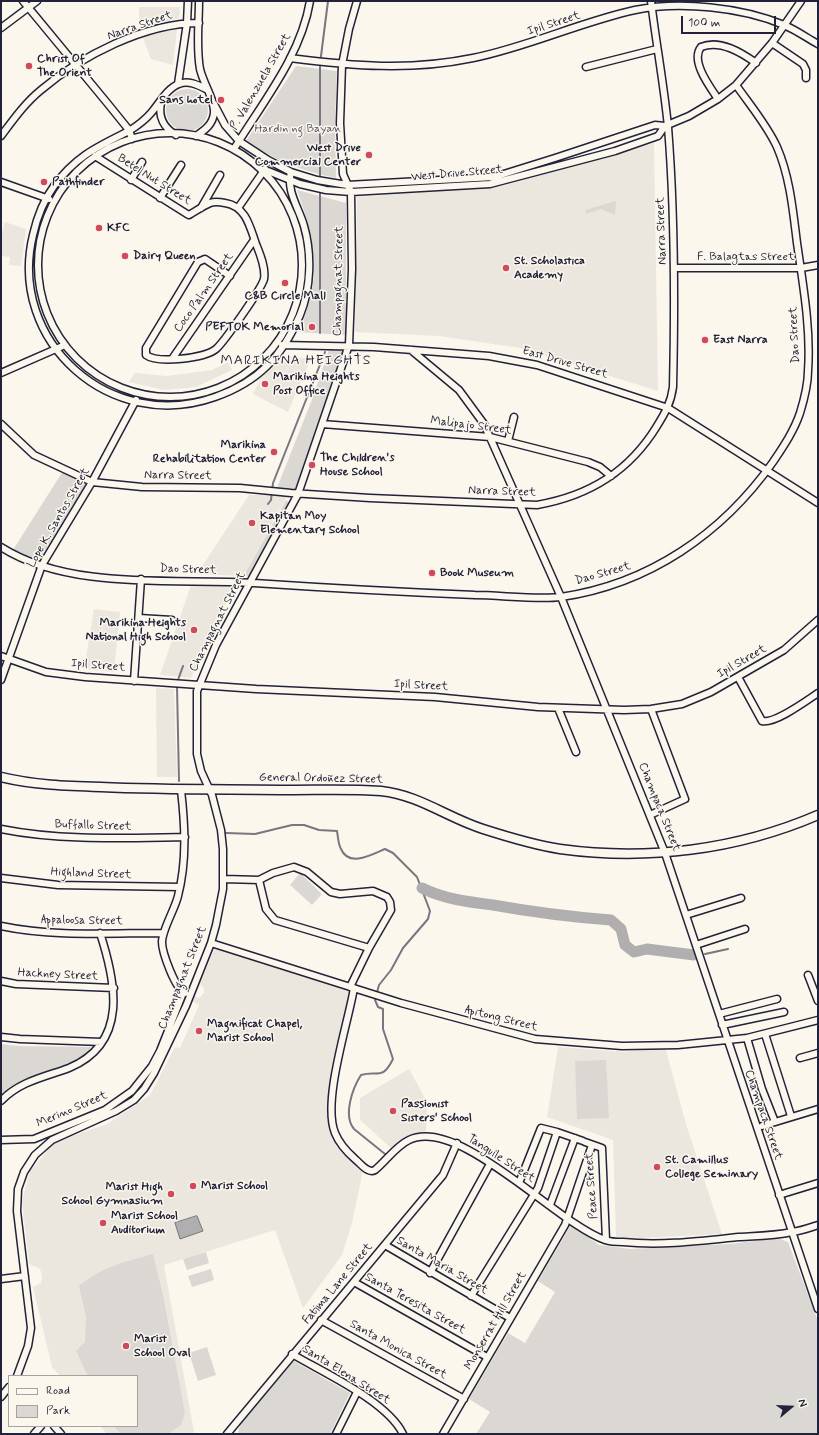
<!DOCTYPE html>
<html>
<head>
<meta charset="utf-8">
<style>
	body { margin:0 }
	#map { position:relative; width:819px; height:1435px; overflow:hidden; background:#fbf7ec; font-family:Mynerve,sans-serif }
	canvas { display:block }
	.frame { position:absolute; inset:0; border:2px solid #22223b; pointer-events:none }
	.legend { position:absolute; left:8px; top:1375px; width:130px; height:52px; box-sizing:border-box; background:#fbf7ec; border:1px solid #a4a2a5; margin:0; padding:5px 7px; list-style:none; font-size:12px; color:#22223b }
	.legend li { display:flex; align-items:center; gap:8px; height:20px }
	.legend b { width:20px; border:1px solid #a4a2a5 }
	.north { position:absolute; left:771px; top:1387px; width:40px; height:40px; -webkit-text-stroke:3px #fbf7ec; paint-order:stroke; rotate:71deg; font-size:11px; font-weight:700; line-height:16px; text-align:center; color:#22223b }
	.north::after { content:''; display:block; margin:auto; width:14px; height:18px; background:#22223b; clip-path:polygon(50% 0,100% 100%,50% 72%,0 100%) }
	.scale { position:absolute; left:681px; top:16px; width:95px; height:18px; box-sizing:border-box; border:2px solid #22223b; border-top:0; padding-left:5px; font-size:12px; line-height:14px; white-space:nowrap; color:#22223b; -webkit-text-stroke:3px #fbf7ec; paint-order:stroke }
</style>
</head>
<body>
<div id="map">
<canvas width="819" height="1435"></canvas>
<div class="frame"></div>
<ul class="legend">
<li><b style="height:5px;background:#fbf7ec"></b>Road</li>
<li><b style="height:11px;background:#dbd8d3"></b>Park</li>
</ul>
<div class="north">N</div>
<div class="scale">100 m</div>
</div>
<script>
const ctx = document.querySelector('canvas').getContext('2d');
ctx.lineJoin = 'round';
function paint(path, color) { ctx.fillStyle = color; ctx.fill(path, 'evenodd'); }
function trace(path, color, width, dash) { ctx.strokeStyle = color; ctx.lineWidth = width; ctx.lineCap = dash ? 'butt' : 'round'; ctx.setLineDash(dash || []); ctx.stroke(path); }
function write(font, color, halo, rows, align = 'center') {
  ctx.font = font + ' Mynerve,sans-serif'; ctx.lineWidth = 3; ctx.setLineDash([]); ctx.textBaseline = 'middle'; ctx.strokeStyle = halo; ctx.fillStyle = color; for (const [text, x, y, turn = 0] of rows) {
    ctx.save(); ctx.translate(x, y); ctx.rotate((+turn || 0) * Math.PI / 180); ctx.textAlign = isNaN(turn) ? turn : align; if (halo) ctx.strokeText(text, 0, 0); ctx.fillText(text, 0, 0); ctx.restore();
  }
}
paint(new Path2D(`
	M139,7H180L179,18L139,31Z
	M177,28L173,65L151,59L143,38L167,29Z
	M654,143L658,391L520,348L439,336L355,332L357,197L502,186Z
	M5,222L26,229L21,266L9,265L10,257L1,256V236Z
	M284,356L311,359L288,412L253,394L261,378Z
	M228,362L232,370L196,387L164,390L129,382L135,373L167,376L212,370Z
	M249,495H288L243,576L197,574Z
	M191,585L234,586L191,678L160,675Z
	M94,609L120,612L114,672L84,669Z
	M156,688L174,689L177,777H157Z
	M215,947L351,989L327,1106L336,1147L363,1170L352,1223L342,1255L303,1308L275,1230L164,1265L194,1432L192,1434H107L100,1426H137V1376H60L52,1367L33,1287L41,1283L42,1276L40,1269L29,1264L22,1201L30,1171L55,1142L107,1124L150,1095L175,1047L180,1048L199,1005L192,1001L195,996L199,998L204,993V988L200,984Z
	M558,1047L625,1052L665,1047L686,1124L722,1234L641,1238L616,1237L613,1140L547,1117Z
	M409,1069L427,1102L426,1131L408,1136L391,1148L360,1120V1098Z`), '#ebe7df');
paint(new Path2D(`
	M296,66L337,71L335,122L336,178C302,171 274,160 246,141Z
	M166 110a21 21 0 1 1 42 0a21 21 0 1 1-42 0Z
	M297,190L346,203V335L299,332C322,276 317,246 297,190Z
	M616,201L615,215L601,209L586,214L585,210Z
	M330,347L344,350L296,491L277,488L311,402Z
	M63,471L90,483L39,560L13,550Z
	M286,500L290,503L249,577L244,575Z
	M300,873L322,894L312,905L290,885Z
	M1,1044L19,1046L91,1047L90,1051L66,1065L32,1076L6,1092L1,1093Z
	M606,1060L609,1118L577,1119L575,1061Z
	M571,1225L599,1245L630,1249L730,1244L777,1238L788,1242L818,1321V1434H476L490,1412L469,1399L508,1333L525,1343L555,1292L538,1281Z
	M206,1252L209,1263L187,1270L183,1259Z
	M153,1254L163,1295L185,1413L181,1425L168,1434H121L114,1426H137V1376H88L76,1351L85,1342L86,1317L79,1286C100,1268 126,1261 153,1254Z
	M211,1269L214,1280L192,1287L188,1276Z
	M207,1347L216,1375L198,1381L189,1353Z
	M294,1361L350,1393L330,1434H238L240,1424Z`), '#dbd8d3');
const water = new Path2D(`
	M197,1216L203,1231L180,1239L175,1223Z`);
paint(water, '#b1aeb0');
trace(water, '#787681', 1);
trace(new Path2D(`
	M320,333V64L328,1
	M268,504L271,500L273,483L325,352
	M178,680L183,666
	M177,686L179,781
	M226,833L255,834L292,825H304L319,830L337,831C338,836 338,844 341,849C349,868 373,854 385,849L393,853L417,877L430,911L428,919L403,948L391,970L379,985L375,1000L378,1007L383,1009V1029L393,1059C382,1081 378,1070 361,1075C352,1089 343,1116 354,1129L385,1154
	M705,954L728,949`), '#787681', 2);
trace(new Path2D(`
	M422,888C444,899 468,902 493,905C532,912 571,917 611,920L621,929L625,945L634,952L647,949L694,955`), '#b1aeb0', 11);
const minor = new Path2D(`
	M23,1L108,104L129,130L132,139
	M1,28L37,1
	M772,43L803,64L806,70V78
	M290,58C353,66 410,71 473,58C528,47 580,22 635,10C680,1 741,7 784,25C796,30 807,38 818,44
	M586,67L657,49
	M178,84L187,23L188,1
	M206,89C198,85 188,80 179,84C167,88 159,104 151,113C145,120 137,126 129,131C97,147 76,156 54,186C43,201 37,217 33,235C7,342 111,434 215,397C258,382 282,357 300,315C311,288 312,254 304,226C299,208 286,191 291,172
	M718,99C710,87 690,61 701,47C720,39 742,53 756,63
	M161,103C158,117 164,128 176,135
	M214,104L225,125L239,141L268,160L291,172L317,180L347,185L494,177L555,158L655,125L665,126
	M38 265a132 132 0 1 1 264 0a132 132 0 1 1-264 0Z
	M1,136C13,120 25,103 41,90C81,56 145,23 199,23
	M196,136C205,130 213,124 214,113C215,100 203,83 200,69C196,47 199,23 199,1
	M234,149C262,103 301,56 310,1
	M95,156L187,214L189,215C196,211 203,206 210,203C215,201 220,202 225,203C246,206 250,227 256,244C260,254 266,268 264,279C262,288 224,342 216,349C205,358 158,364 146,355V348L198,262L205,259L230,276
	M268,171L300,184L326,190L351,192L490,184L615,151L658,136L665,126L689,116L718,99L736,85L772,43L801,1
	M131,180L142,162
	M1,182L49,199
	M160,198L181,165
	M201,208L220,175
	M238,208L265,169
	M675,268H801L818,265
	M282,345L374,347L489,356L537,365L668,408L818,503
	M411,350L459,390L484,424L561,597L665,853L818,1309
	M172,359L254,240
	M1,373L65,345
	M1,424L34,455L92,482L142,487L240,488L291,493L370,498L537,505C589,496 629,472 657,426C665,413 671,403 673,387C675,300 675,214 668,127C664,85 656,43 651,1
	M322,424L490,437L588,462L600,467L611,476
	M508,441L514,417
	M1,547C70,591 175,578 254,583C328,588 401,592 475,595C500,595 537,600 561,597C649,584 722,534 773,462C783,447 794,431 800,413C804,400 808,385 808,371C811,329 803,285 797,243C793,211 790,177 777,147C767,125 750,105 736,85
	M139,618L172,620
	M1,656L46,672L85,677L256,689L435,697L538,707L624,710L651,709L682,704L711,692L784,650L818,620
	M738,677L762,721C775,724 806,701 818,693
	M1,680L42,565L92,482L136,400
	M134,681L141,579
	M558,708L576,752
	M181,790C185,825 187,861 178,896C175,909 162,930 162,942C162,952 175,989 185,993
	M650,815L685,799L651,709
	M1,829C61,841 124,838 185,837
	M1,878L58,885L180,887
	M224,879L259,880L273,873L294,867L307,872L331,892L340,894L373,891L387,897L390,902L391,910L369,948L350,987
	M259,880L266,909L275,920L369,948
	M686,915L741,898
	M1,926C53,937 110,933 163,933
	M211,943L401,1003L535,1039L622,1046L678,1045L747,1038L818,1020
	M696,945L745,929
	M808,975L818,1001
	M1,981L16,984L114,988
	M354,988C348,1024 322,1101 335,1133C339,1143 347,1152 355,1159C361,1164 368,1174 375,1170C386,1161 396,1146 409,1140C459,1116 556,1223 605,1240C611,1242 617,1242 623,1242C661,1246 700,1241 738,1237C755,1236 774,1236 792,1232C801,1231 809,1228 818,1225
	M719,1014L777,999
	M722,1025L784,1012
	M765,1034L791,1116
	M1,1037L20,1039L102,1042
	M747,1038L762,1089L775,1122
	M800,1058L818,1053
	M1,1101C20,1081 45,1077 69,1068C129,1043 116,982 100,933
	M762,1126L818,1109
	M1,1140L34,1139L105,1110L132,1091L152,1066L160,1051L183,993
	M585,1142L602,1148L606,1240
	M519,1183L541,1128L557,1132L583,1141
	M779,1195L818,1183
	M550,1205L575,1138
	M385,1245L510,1318
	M430,1273L490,1164
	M1,1279L25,1276
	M354,1282L487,1357
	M471,1296L538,1188L557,1132
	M321,1320L464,1399
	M292,1354C324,1373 387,1401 403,1434
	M17,1376L28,1346L31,1328L17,1211L18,1189L24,1172L35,1155L52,1140L116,1111L134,1100L144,1089L154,1073L186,1006L211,943L216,925L223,889V849L221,830L212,795L201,771L197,754V691L216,645L298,494L349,345L352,269L351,192L343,174L340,123L342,65L349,29L357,1
	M1,1397L9,1387
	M54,1426L61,1434
	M34,1434L41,1426
	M227,1434L443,1175L457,1143
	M336,1434L357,1392
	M443,1434L565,1225L592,1145`);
const major = new Path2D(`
	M1,777C34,785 67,786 101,787C165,790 229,789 293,790C323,790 352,789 381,791C419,795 448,818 483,829C508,837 534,845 560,849C647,861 737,850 818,815`);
trace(minor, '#22223b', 9);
trace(major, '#22223b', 11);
trace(minor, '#fbf7ec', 6);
trace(major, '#fbf7ec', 8);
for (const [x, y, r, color] of [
	[29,66,4,"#d1495b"],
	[221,100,4,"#d1495b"],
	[369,155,4,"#d1495b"],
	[44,182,4,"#d1495b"],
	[99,228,4,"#d1495b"],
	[125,256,4,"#d1495b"],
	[506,268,4,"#d1495b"],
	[285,283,4,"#d1495b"],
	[312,327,4,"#d1495b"],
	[705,340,4,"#d1495b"],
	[265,384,4,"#d1495b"],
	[274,452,4,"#d1495b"],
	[312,465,4,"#d1495b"],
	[252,523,4,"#d1495b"],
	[432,573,4,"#d1495b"],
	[194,630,4,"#d1495b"],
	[199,1031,4,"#d1495b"],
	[393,1111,4,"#d1495b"],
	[657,1167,4,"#d1495b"],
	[193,1186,4,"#d1495b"],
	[171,1194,4,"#d1495b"],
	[103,1223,4,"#d1495b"],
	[126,1346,4,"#d1495b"]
]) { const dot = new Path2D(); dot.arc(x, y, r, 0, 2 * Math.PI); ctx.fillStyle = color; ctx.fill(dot); trace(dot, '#fbf7ec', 1.5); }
write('12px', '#22223b', '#fbf7ec', [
	["Ipil Street",554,24,-18],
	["Narra Street",140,26,-19],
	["P. Valenzuela Street",261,82,-60],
	["West Drive Street",457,174,-5],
	["Betel Nut Street",154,180,32],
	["Narra Street",662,231,-92],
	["F. Balagtas Street",746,257],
	["Champagnat Street",339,281,-89],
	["Coco Palm Street",204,293,-55],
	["Dao Street",795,335,-93],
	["East Drive Street",565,363,16],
	["Malipajo Street",471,426,7],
	["Narra Street",178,476,1],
	["Narra Street",502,492,2],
	["Lope K. Santos Street",59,518,-60],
	["Dao Street",188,570,2],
	["Dao Street",603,574,-16],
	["Champagnat Street",218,622,-63],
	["Ipil Street",742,662,-30],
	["Ipil Street",98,666,5],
	["Ipil Street",421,686,3],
	["General Ordoñez Street",321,779,1],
	["Champaca Street",659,807,68],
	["Buffallo Street",93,826,2],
	["Highland Street",91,874,2],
	["Appaloosa Street",82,921,1],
	["Hackney Street",58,975,3],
	["Champagnat Street",183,978,-68],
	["Apitong Street",501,1019,14],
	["Merino Street",72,1110,-23],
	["Champaca Street",763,1115,71],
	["Tanguile Street",501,1159,33],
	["Peace Street",592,1186,-94],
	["Santa Maria Street",442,1266,30],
	["Fatima Lane Street",338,1284,-50],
	["Santa Teresita Street",415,1304,29],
	["Monserrat Hill Street",496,1321,-60],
	["Santa Monica Street",398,1350,29],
	["Santa Elena Street",346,1375,32]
]);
write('bold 12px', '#22223b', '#fbf7ec', [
	["Christ Of",37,59],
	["The Orient",37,73],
	["Sans hotel",213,100,"right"],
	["West Drive",361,148,"right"],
	["Commercial Center",361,162,"right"],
	["Pathfinder",52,182],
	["KFC",107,228],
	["Dairy Queen",133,256],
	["St. Scholastica",514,261],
	["Academy",514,275],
	["C&B Circle Mall",285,296,"center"],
	["PEFTOK Memorial",304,327,"right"],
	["East Narra",713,340],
	["Marikina Heights",273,377],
	["Post Office",273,391],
	["Marikina",266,445,"right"],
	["Rehabilitation Center",266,459,"right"],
	["The Children's",320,458],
	["House School",320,472],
	["Kapitan Moy",260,516],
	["Elementary School",260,530],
	["Book Museum",440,573],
	["Marikina Heights",186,623,"right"],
	["National High School",186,637,"right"],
	["Magnificat Chapel,",207,1024],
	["Marist School",207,1038],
	["Passionist",401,1104],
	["Sisters' School",401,1118],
	["St. Camillus",665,1160],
	["College Seminary",665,1174],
	["Marist School",201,1186],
	["Marist High",163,1187,"right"],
	["School Gymnasium",163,1201,"right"],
	["Marist School",111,1216],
	["Auditorium",111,1230],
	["Marist",134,1339],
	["School Oval",134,1353]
], 'left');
write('12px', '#505061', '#fbf7ec', [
	["Hardin ng Bayan",298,129]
]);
ctx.letterSpacing = '1px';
write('14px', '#22223b', '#fbf7ec', [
	["MARIKINA HEIGHTS",296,361]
]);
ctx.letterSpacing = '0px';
</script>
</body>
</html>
